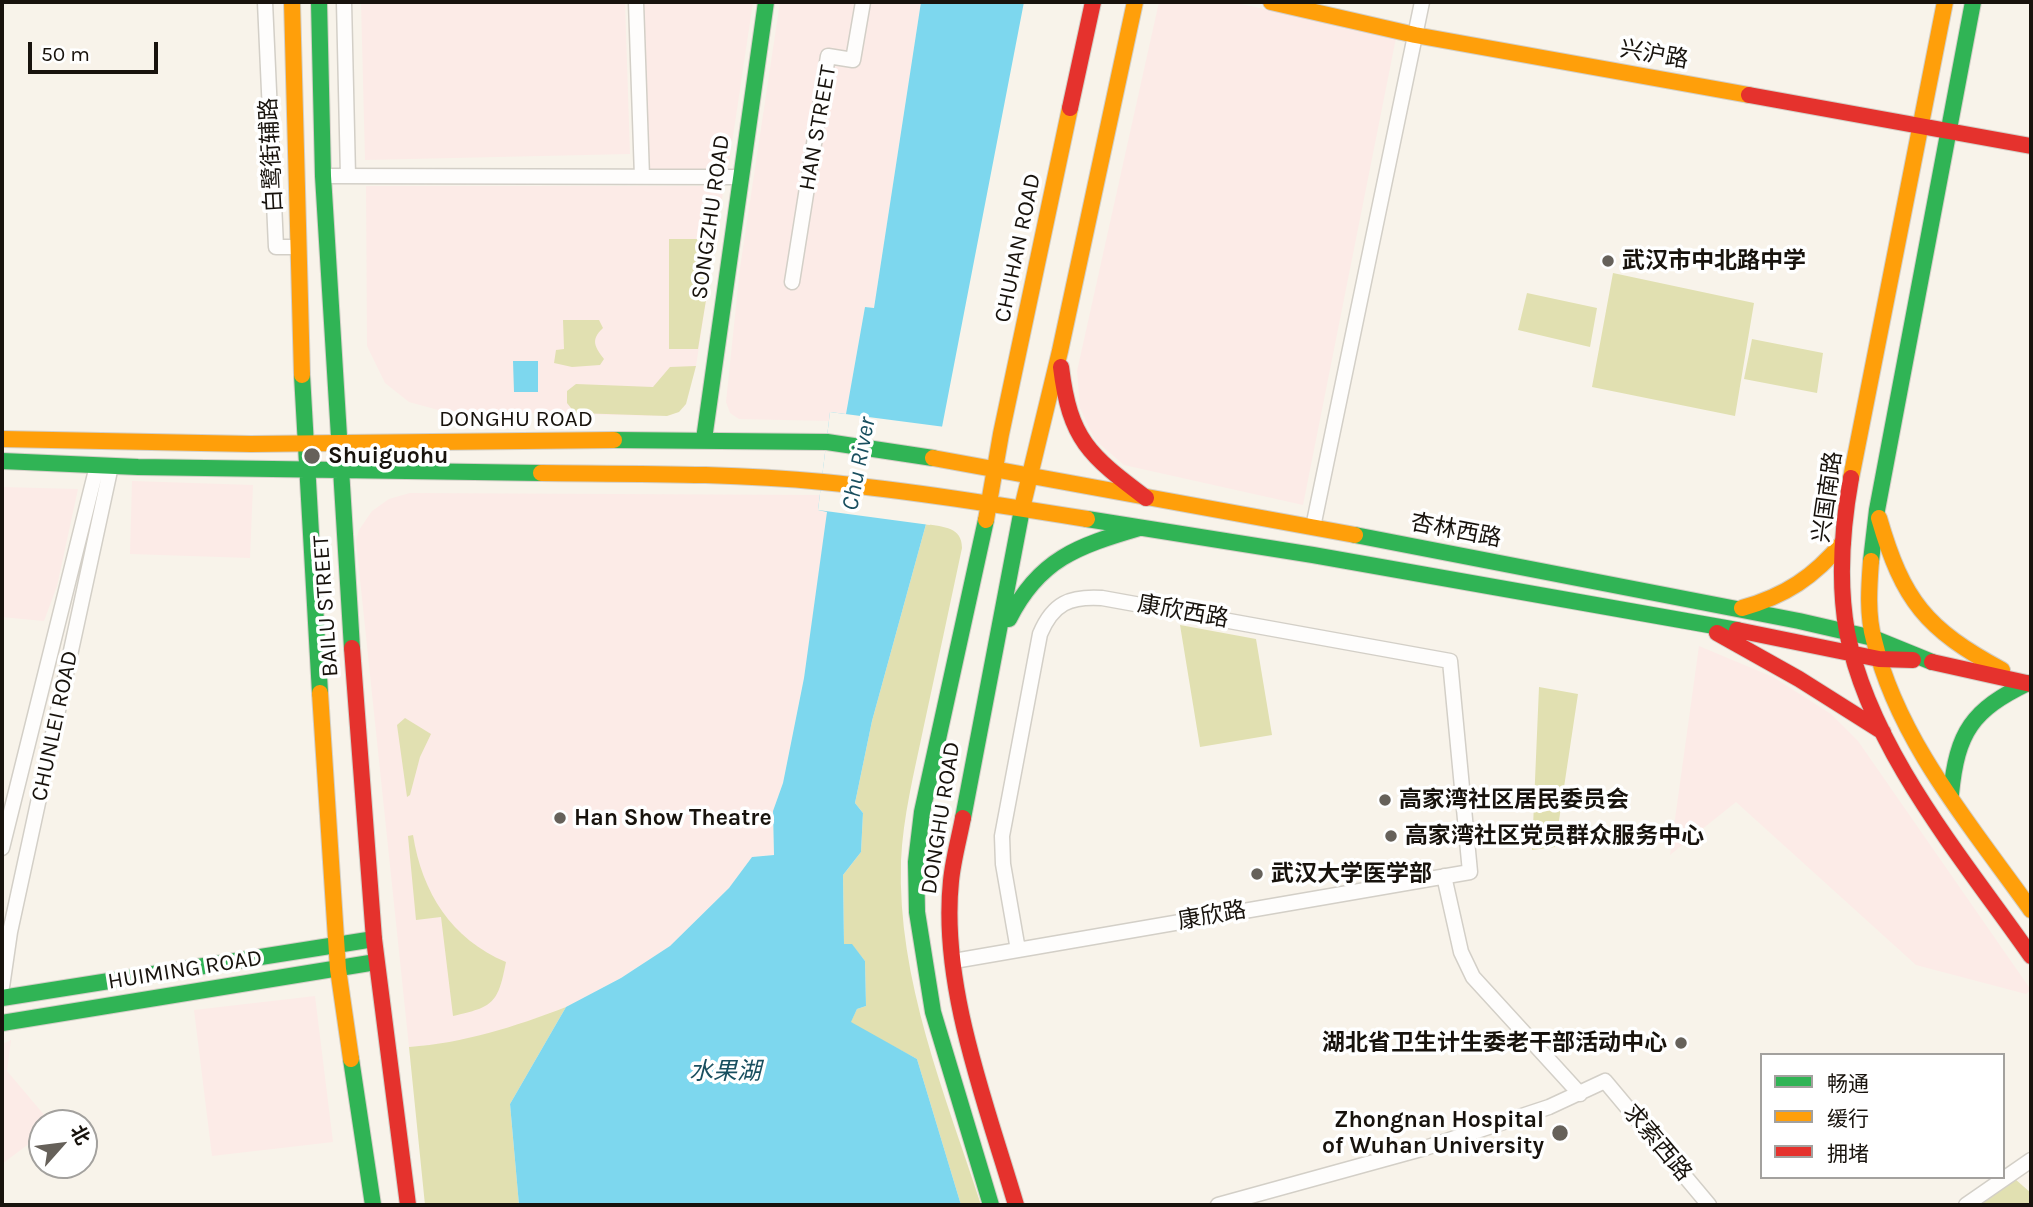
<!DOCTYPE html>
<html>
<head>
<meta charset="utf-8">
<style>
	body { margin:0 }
	#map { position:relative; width:2033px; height:1207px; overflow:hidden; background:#f8f3ea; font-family:Karla,"Noto Sans SC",sans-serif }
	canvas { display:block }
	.frame { position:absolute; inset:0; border:4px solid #18130d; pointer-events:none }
	.legend { position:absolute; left:1760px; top:1053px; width:245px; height:126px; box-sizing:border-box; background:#fff; border:2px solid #a3a19e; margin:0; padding:9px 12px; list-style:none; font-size:21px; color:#18130d }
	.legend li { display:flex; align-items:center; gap:14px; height:35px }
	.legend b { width:35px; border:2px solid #a3a19e }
	.north { position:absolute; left:28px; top:1109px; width:70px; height:70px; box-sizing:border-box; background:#fff; border:2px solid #a3a19e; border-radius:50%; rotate:62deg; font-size:19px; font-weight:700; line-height:28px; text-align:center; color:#18130d }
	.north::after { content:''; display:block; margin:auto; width:24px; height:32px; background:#66615a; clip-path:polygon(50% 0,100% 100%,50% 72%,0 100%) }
	.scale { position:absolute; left:28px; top:42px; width:130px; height:32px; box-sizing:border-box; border:4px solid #18130d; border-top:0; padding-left:9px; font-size:21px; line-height:24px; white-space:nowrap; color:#18130d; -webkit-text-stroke:5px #fff; paint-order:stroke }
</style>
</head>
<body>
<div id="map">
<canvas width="2033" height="1207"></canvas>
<div class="frame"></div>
<ul class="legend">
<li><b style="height:9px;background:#30b455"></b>畅通</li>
<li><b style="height:9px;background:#ff9f0a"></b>缓行</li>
<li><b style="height:9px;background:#e5322d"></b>拥堵</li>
</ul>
<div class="north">北</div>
<div class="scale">50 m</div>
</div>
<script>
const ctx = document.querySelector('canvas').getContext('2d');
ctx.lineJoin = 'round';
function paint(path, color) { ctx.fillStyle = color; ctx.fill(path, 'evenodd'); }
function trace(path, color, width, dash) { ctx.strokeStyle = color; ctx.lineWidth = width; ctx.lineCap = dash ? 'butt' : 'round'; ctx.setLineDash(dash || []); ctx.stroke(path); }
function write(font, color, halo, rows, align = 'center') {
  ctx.font = font + ' Karla,"Noto Sans SC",sans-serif'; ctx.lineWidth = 7; ctx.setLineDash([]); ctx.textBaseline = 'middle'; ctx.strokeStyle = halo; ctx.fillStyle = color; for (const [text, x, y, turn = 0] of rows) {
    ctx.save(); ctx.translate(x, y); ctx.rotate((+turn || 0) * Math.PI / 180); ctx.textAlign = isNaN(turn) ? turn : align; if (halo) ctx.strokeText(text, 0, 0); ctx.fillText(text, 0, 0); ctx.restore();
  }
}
paint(new Path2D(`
	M361,2H625L630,154L365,160Z
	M644,2H753L728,170L649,171Z
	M780,2H921L874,308L865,307L846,414L831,412L829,421L739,419L730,413L726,402L740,268Z
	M1159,2H1232L1396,38L1303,505L1124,465L1095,440L1080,408L1077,371Z
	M366,186H724L696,366L684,407L671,415L654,416L442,411L409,402L385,383L367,346Z
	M132,481L253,485L250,558L130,554Z
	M2,487L78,489L57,586L44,621L2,617Z
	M410,493L820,495L818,510L828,511L804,678L783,783L773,811L774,855L752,857L729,888L670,946L621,978L566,1007L500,1032L444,1044L409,1047L356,541L359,530L372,511L389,499Z
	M1699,646L1773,677L1831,714L1858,741L2031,990L2026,994L1916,965L1736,802L1670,855Z
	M315,996L333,1142L212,1156L194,1010Z
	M11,1040L7,1071L51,1123H42V1134L2,1164V1044Z`), '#fcebe7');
paint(new Path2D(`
	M669,239H716L698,349H669Z
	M1613,273L1754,303L1735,416L1592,387Z
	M1527,293L1597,308L1590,347L1518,330Z
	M563,320H599L603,328C590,340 595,347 604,359L600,365L572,367L554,363L556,350L564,349Z
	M1752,339L1823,353L1817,393L1744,379Z
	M696,366L686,404L679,412L667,416L575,413L567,403V391L576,384L653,387L670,367Z
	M926,524C944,527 962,527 962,548C949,609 936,670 923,730C914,773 903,817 901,861C897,980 945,1094 981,1205H961L917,1059L850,1023L857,1009L866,1006L865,961L852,945L844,944L843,875L861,852L863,813L855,803L872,721Z
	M1180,625L1256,639L1272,735L1200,747Z
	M1539,687L1578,694L1555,847L1532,850Z
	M405,718L431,734L420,757L410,795L407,797L397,725Z
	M413,835C422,892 451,939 506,962C498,1003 494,1007 453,1016L441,917L416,920L408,836Z
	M566,1007L510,1104L519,1205H425L409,1047C464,1043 514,1027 566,1007Z
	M2015,1179L2031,1193V1205H1977Z`), '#e1e0b1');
paint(new Path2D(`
	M921,2H1024L942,427L926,524L872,721L855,803L863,813L861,852L843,875L844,944H852L865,961L866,1006L857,1009L851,1022L917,1059L961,1205H519L510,1104L566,1007L621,978L670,946L729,888L752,857L774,855L773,811L783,783L804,678L827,512L818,510L830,412L846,414L865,307L874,308Z
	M513,361H538V392H514Z`), '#7dd7ee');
paint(new Path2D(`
	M830,412L945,427L930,525L818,510Z`), '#f8f3ea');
const street = new Path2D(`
	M265,2L276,247H296
	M344,2L348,176
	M636,2L642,177
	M323,176L739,177
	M792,282L828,56L853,60L863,2
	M1313,527L1422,2
	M2,848L97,466
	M1444,876L1461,952L1473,977L1580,1094
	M954,961L1470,872L1450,661L1102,598C1070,596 1053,603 1040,634L1002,836L1003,864L1018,950
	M2,987L10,932L111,466
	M1218,1205L1425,1148L1549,1107L1605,1081L1709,1205
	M1966,1205L2031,1160`);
const fast = new Path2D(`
	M319,2L323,176L352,648
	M302,375L320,693
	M704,439L766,2
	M614,440L827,442L933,458
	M2,461L138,467L541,473
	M1087,519L1313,555L1737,630
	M986,520L922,812L916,862L917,912L933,1012L991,1205
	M1355,535L1799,621L1873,638L1932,662
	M1871,561L1877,510L1973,2
	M1009,619C1039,559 1078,546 1139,528
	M1951,794C1957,732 1972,710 2028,683
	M963,818L1023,504
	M2,998L374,939
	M2,1023L376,962
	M351,1059L373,1205`);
const slow = new Path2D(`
	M292,2L302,375
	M1271,2L1415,35L1749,95
	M2,439L251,444L614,440
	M933,458L1355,535
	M541,473C635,474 729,473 823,482C911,491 999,505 1087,519
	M1851,478L1945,2
	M1023,504L1060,351L1135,2
	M1879,518C1903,601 1926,629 2002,670
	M986,520L1001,434L1070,108
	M1871,561C1869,587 1867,615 1874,640C1898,741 1972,827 2031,910
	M1742,608C1785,596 1814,577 1843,542
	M320,693L338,969L351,1059`);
const jam = new Path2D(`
	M1749,95L2031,146
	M1070,108L1093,2
	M1061,367C1070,440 1089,455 1146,498
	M1851,478C1842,528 1838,582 1847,632C1870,750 1964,860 2031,956
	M1737,630L1879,659L1913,660
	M1717,633L1799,679L1883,732
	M352,648L374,939L408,1205
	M1932,662L2031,684
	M963,818C959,839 953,860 951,881C940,986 987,1106 1016,1205`);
trace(street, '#d3cfc7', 17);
trace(fast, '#d3cfc7', 18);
trace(slow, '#d3cfc7', 18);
trace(jam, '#d3cfc7', 18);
trace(street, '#fefdfc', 14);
trace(fast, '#30b455', 16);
trace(slow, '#ff9f0a', 16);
trace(jam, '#e5322d', 16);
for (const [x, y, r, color] of [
	[1608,261,7,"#66615a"],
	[312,456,9,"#66615a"],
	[1385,800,7,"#66615a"],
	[560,818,7,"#66615a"],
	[1391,836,7,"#66615a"],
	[1257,874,7,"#66615a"],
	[1681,1043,7,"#66615a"],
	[1560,1133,9,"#66615a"]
]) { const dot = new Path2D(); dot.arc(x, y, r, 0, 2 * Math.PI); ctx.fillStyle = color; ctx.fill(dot); trace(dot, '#fff', 2.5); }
write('23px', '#18130d', '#fff', [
	["兴沪路",1654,55,10],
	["HAN STREET",818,128,-80],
	["白鹭街辅路",272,155,-93],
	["SONGZHU ROAD",711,217,-82],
	["CHUHAN ROAD",1018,248,-78],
	["DONGHU ROAD",516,419],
	["兴国南路",1828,497,-82],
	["杏林西路",1456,531,11],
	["BAILU STREET",326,606,-94],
	["康欣西路",1183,612,10],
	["CHUNLEI ROAD",55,726,-78],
	["DONGHU ROAD",941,818,-81],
	["康欣路",1212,916,-10],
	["HUIMING ROAD",185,970,-9],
	["求索西路",1657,1143,50]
]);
write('bold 23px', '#18130d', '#fff', [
	["武汉市中北路中学",1622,261],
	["Shuiguohu",328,456],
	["高家湾社区居民委员会",1399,800],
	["Han Show Theatre",574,818],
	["高家湾社区党员群众服务中心",1405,836],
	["武汉大学医学部",1271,874],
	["湖北省卫生计生委老干部活动中心",1667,1043,"right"],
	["Zhongnan Hospital",1544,1120,"right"],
	["of Wuhan University",1544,1146,"right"]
], 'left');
write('italic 24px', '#194f5f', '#fff', [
	["Chu River",859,464,-79],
	["水果湖",725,1072]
]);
</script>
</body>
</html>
